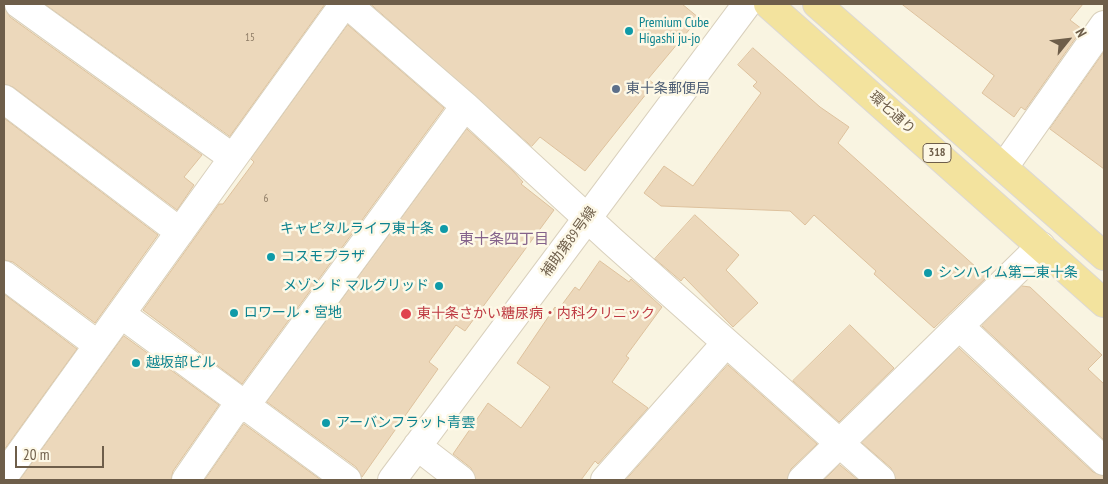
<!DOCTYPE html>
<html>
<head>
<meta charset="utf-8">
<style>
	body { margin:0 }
	#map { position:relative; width:1108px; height:484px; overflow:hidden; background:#f9f4e1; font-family:"PT Sans Narrow",sans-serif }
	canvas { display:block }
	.frame { position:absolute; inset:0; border:5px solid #6e5e4a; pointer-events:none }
	.north { position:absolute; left:1043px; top:15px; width:50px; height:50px; -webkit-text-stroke:4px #fdf8e6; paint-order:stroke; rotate:61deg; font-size:14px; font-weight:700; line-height:20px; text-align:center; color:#6e5e4a }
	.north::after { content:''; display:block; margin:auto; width:18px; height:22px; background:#6e5e4a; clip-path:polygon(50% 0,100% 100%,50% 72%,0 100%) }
	.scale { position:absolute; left:15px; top:446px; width:89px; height:22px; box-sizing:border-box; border:2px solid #6e5e4a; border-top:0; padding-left:6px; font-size:15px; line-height:18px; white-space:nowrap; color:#6e5e4a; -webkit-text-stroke:4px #fdf8e6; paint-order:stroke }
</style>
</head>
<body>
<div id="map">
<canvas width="1108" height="484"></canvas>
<div class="frame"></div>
<div class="north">N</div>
<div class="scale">20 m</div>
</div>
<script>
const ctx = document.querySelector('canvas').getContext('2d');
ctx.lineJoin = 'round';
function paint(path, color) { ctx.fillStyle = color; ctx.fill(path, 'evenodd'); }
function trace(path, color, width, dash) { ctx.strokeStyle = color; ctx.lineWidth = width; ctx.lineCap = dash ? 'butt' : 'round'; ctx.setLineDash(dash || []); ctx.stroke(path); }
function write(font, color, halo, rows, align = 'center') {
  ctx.font = font + ' "PT Sans Narrow","Noto Sans JP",sans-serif'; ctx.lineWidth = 5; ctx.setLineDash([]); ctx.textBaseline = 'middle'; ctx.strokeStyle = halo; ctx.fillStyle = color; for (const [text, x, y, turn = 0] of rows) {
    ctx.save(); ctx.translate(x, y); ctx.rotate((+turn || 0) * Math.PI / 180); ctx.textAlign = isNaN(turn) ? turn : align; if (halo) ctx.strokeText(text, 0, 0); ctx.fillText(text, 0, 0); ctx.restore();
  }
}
const building = new Path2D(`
	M45,4H325L230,136Z
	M371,4H682L699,18L648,79L654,84L585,171L540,137L532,146Z
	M902,4H1083L1070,20L1082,29L1025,110L1021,107L1014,117L982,93L994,76Z
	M4,5L10,17L202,155L184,177L194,185L177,210L13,87L4,84Z
	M348,25L444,108L242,384L143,310L219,204H223L254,162L251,159Z
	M753,48L820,107L849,127L838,143L987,277L934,328L874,274L876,271L814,215L805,225L790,211L661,206L644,193L664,166L693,186L761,93L753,86L757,82L738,65Z
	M1104,52V169L1050,129Z
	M4,118L158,235L95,323L13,262L4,260Z
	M467,129L513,171L523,182L521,184L554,210L465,331L456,325L429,362L438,369L362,477L356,467L267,402Z
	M695,215L739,255L726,270L758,303L733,327L684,277L681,281L655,259Z
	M600,261L629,282L631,279L662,307L626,356L629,358L612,382L648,408L598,464L595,461L581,480H476L471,468L453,454L488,403L521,428L550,387L517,363L555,307L558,310L575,287L579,290Z
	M1022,286L1030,287L1102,355L1088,369L1104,384V440L982,326Z
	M4,294L77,349L4,450Z
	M850,325L894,368L839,422L793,381Z
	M124,336L219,405L173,471L171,480H20Z
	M959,348L1093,472L1104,476V480H896L891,468L862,443Z
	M728,365L817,444L791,469L787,480H626Z
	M244,424L321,480H205Z
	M840,465L858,480H824Z`);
paint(building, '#ecd8bb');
trace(building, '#ddc19d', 1);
const minor = new Path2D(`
	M19,4L233,158
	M347,4L465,106L612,241L881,480
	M4,99L180,232
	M1004,167L1104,25
	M4,275L98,345
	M121,314L347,480
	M959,326L1104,461
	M417,446L461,480
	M4,476L344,4
	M186,480L233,412L246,405L465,106
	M392,480L747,4
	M605,480L726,343
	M802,480L1041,246`);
const major = new Path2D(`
	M768,4L1104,303
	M817,4L1104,256`);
trace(minor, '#d9d0bc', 30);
trace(major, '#dcd8d4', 30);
trace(minor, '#fff', 28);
trace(major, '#f3e39e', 28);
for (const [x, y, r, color] of [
	[629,31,5,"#0f9aa8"],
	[616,89,5,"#5c6f8a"],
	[444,229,5,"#0f9aa8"],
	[271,257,5,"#0f9aa8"],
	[928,273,5,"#0f9aa8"],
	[439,286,5,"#0f9aa8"],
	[234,313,5,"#0f9aa8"],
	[406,314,6,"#e0444e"],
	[136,363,5,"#0f9aa8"],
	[326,423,5,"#0f9aa8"]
]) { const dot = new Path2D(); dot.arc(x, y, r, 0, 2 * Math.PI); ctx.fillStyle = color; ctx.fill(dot); trace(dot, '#fdf8e6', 2); }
write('11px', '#8e7c66', null, [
	["15",250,38],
	["6",266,199]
]);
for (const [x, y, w] of [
	[937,153,28]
]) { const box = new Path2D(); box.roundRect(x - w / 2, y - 9.5, w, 19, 4); ctx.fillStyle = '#fdf8e6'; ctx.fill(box); trace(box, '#6e5e4a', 1); }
write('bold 12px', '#6e5e4a', null, [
	["318",937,153]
]);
write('14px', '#0d838f', '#fdf8e6', [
	["Premium Cube",639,23],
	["Higashi ju-jo",639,39],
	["キャピタルライフ東十条",434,229,"right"],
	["コスモプラザ",281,257],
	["シンハイム第二東十条",938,273],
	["メゾン ド マルグリッド",429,286,"right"],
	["ロワール・宮地",244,313],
	["越坂部ビル",146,363],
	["アーバンフラット青雲",336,423]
], 'left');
write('14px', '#4e5e75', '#fdf8e6', [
	["東十条郵便局",626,89]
], 'left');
write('14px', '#6e5e4a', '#fdf8e6', [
	["環七通り",892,113,42],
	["補助第89号線",569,242,-54]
]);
write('14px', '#be3a42', '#fdf8e6', [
	["東十条さかい糖尿病・内科クリニック",417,314]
], 'left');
write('15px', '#84628b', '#fdf8e6', [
	["東十条四丁目",504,240]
]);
</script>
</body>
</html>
